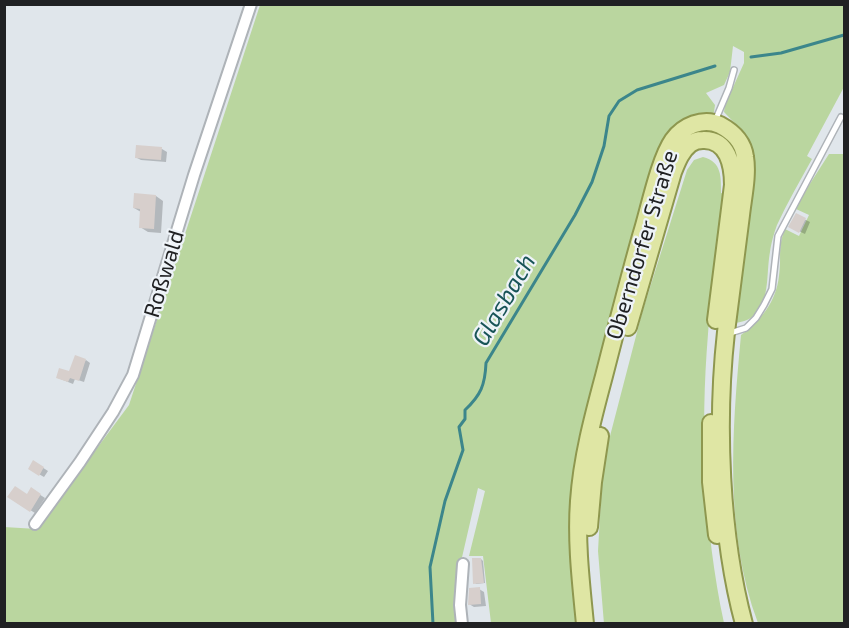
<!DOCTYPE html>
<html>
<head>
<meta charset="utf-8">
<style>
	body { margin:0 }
	#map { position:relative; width:849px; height:628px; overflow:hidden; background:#e0e6eb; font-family:"Exo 2",sans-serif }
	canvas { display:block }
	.frame { position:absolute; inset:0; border:6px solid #202123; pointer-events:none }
</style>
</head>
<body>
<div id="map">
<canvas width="849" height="628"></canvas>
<div class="frame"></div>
</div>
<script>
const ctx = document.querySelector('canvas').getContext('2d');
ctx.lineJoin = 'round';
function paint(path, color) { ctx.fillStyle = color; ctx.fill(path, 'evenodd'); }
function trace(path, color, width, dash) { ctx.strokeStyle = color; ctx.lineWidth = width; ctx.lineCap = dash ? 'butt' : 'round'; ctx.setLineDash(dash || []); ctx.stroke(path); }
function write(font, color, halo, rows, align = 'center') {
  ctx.font = font + ' "Exo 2",sans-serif'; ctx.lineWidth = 4.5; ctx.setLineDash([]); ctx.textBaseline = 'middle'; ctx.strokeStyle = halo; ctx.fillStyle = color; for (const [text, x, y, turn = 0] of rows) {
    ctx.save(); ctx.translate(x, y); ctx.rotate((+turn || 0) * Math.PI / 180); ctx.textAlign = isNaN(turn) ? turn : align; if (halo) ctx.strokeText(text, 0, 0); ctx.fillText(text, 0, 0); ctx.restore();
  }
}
paint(new Path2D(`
	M260,5H844V87L807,156L812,159C800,181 787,203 777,225C774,233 771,244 770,252C765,279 773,319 735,323L750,146L746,135L724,112L725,105L744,63V52L733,46L730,72L724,85L706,93L715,105L714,112L712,115C692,114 676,119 665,137L590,403L579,623H491L483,556H469L485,491L478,488L457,579V623H5L4,527L37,529L129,405Z
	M829,154H844V623H758C724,531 732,431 741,335C761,320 776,302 779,276C782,258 777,248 785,229L799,236L809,215L796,209L804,193Z
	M703,157C722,162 721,177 721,193L726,194C720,241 711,287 708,334C700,431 704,528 724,623L604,624L598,551L603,463L642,313L687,170L694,160Z`), '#bad69f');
paint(new Path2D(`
	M137,147L162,149L167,152L166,162L141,160L137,158Z
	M156,196L163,201L161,233L148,232L140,227L141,212L134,208Z
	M796,215L810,222L805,234L790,227Z
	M86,360L90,363L84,382L75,379L73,384L58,378L70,373Z
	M34,462L48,471L44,477L30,469Z
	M31,489L45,498L35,513L9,497L28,495Z
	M481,559L483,561L485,583L476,584L475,583Z
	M479,589L484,592L486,606L474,607L469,604Z`), '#0003');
trace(new Path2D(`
	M751,57L781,53L844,35
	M433,624L430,567L445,501L463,450L459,427L465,419V410C481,395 485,385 486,363L575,215L592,182L604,146L609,116L619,101L637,90L715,66`), '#3c868b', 3);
paint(new Path2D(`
	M136,145L162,147L161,160L135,158Z
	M134,193L156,195L154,229L139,228L140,209L133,208Z
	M796,213L806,218L799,233L788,227Z
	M75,355L86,359L79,381L70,378L68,382L56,378L59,368L69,371Z
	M33,460L44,467L39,476L28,469Z
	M15,486L27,494L31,487L41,494L30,512L7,497Z
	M472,558H481L484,583L473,584Z
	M480,587L481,604L468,605L469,588Z`), '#d7cfcc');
const lane = new Path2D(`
	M715,121L729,88L734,70
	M727,334L746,328L756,318L764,305L772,289L778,236L841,117`);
const street = new Path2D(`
	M35,524L80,462L113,412L133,375L194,175L251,4
	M462,624L460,605L463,564`);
const primary = new Path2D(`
	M628,327L673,172C677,162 681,151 690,144C694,141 698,140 703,140C728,139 733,166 733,185L716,320
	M711,423V482L717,535
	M589,527L593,482L600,436
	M585,624C581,583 576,542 579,501C582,458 593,417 604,376C616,329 628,282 641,236C649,211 659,160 673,140C683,126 703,117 720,125C733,132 743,141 745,157C748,175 743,197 741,215C736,254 731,293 726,332C716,422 720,535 744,624`);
trace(lane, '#aeb3b8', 8);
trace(street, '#aeb3b8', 14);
trace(primary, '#8e974f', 20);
trace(lane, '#fff', 5);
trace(street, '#fff', 10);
trace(primary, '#dfe6a4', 16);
write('22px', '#202123', '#eef3f8', [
	["Oberndorfer Straße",642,245,-73],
	["Roßwald",164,274,-73]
]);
write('italic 24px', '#185457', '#eef3f8', [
	["Glasbach",504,300,-60]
]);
</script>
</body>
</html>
